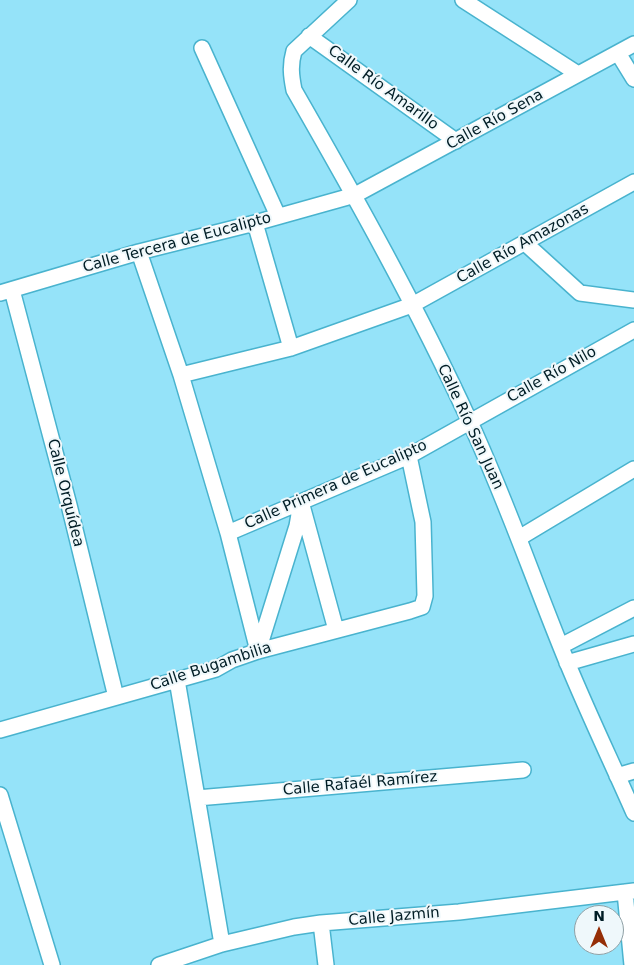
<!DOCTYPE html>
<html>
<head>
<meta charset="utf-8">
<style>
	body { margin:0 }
	#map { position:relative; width:634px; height:965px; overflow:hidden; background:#95e3f9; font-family:"DejaVu Sans",sans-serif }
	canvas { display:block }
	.north { position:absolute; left:574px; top:905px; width:50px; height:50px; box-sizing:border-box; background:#eff8fb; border:1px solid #8fa0a5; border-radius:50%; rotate:0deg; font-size:14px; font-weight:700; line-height:20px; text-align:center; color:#001d25 }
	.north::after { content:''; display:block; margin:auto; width:18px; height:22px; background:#952f07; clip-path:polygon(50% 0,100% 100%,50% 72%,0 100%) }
</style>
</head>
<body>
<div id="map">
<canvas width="634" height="965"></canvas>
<div class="north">N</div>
</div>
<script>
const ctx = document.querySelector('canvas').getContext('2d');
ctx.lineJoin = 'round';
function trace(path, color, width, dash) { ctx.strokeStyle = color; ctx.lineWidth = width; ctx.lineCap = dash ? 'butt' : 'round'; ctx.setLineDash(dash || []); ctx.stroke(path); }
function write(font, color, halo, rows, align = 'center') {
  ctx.font = font + ' "DejaVu Sans",sans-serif'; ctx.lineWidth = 4; ctx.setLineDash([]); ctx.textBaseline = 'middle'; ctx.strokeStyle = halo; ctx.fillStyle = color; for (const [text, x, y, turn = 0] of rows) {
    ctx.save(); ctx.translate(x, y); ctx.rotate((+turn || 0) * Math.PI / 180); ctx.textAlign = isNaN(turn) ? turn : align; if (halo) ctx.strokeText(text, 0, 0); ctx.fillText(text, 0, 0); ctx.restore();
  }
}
const street = new Path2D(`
	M349,0L294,51C290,65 291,75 294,90C356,198 417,307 469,420C506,499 534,582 567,662C588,713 612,763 634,813
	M463,0L578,74
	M309,36L456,141
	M202,48L278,216
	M618,53L634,79
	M255,223L291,348
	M525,243L580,293L634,300
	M139,252L181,375L228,533L258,651
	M12,290L69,505L116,697
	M0,293L139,252L255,223L355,195L634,44
	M181,375L291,348L412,305L634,182
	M303,509L336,630
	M228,533L409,456L634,330
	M519,538L634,469
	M561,646L634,608
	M258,651L297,526L301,503
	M567,663L634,644
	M177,680L222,944
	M0,730L216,669L232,660L258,651L410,611L422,607L425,596L423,522L409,456
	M617,776L634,771
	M0,795L52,965
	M197,798L523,770
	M625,892L632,965
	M321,923L326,965
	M159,965L222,944L294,927L321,923L459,912L634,891`);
trace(street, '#49b3ce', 18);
trace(street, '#fff', 15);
write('15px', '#001d25', '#eff8fb', [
	["Calle Río Amarillo",383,88,36],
	["Calle Río Sena",495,120,-29],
	["Calle Tercera de Eucalipto",177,243,-15],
	["Calle Río Amazonas",523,244,-29],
	["Calle Río Nilo",552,375,-29],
	["Calle Río San Juan",470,427,65],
	["Calle Primera de Eucalipto",336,485,-24],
	["Calle Orquídea",65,493,76],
	["Calle Bugambilia",211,667,-18],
	["Calle Rafaél Ramírez",360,784,-5],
	["Calle Jazmín",394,917,-5]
]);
</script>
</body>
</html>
